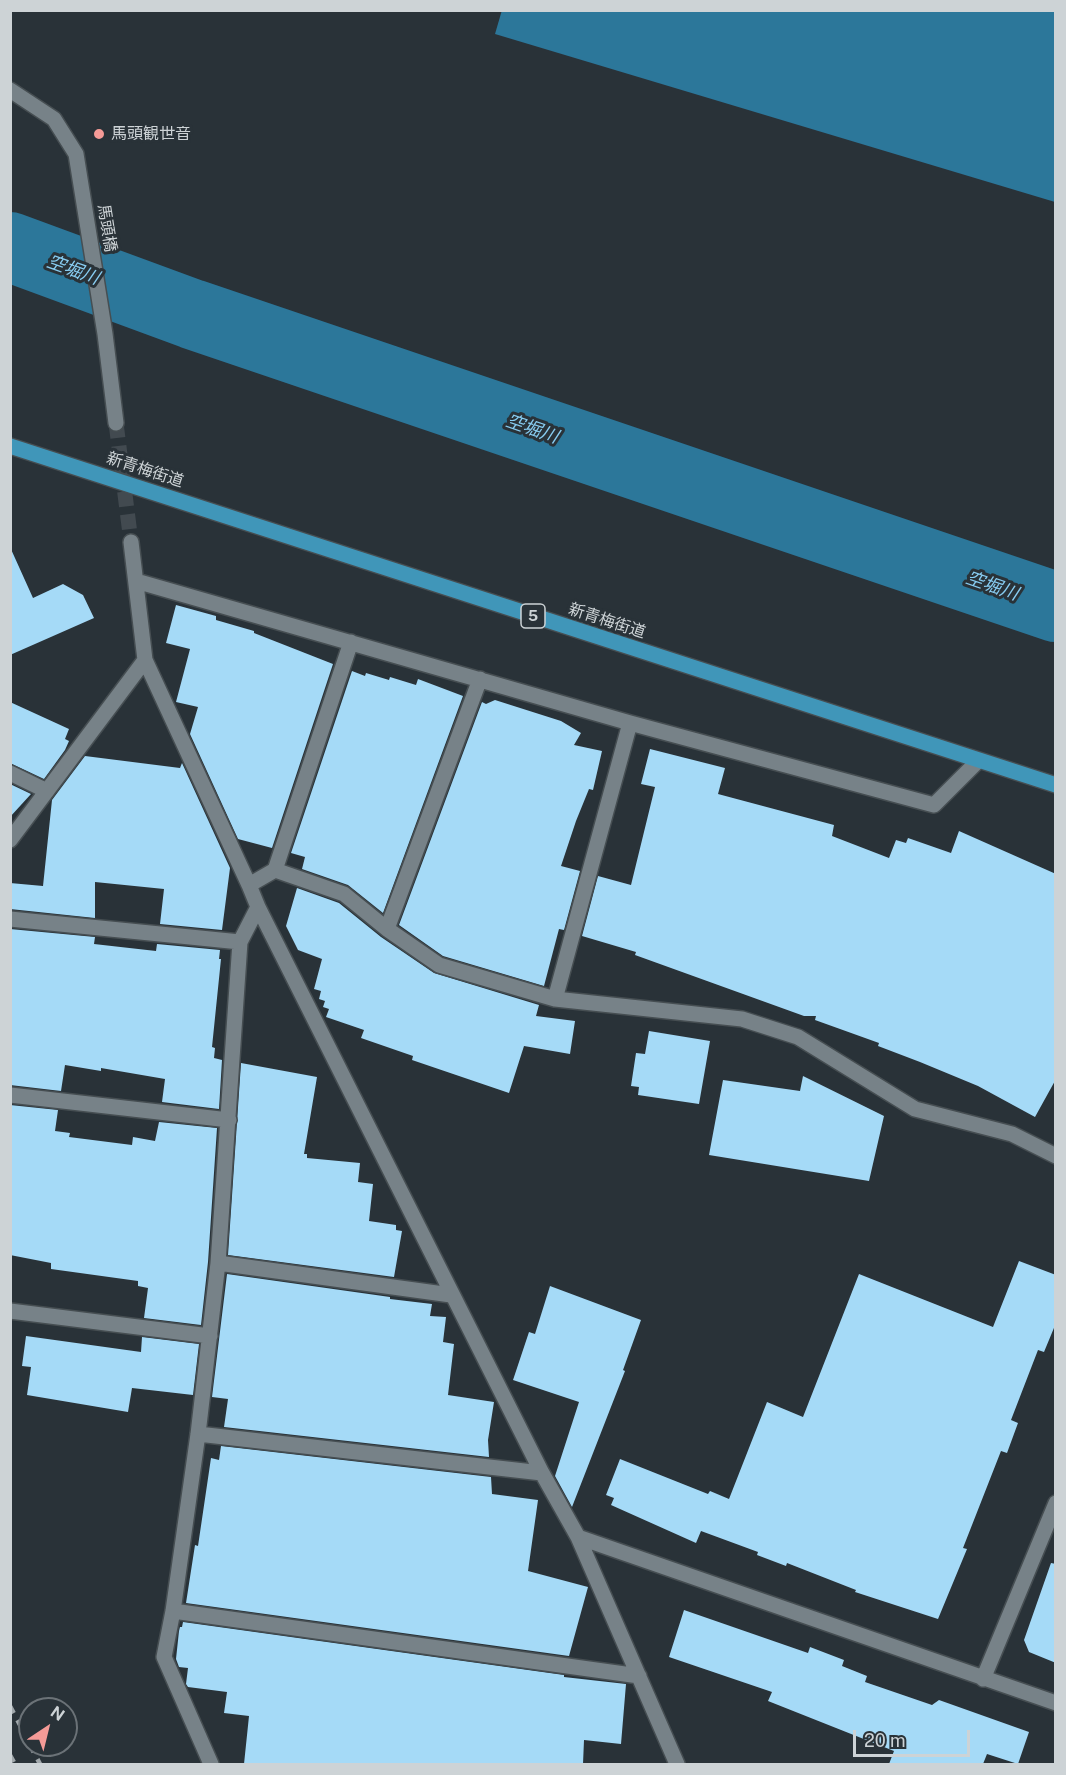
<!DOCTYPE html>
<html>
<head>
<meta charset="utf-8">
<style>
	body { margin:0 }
	#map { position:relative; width:1066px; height:1775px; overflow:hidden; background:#293238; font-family:"Public Sans",sans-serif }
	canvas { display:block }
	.frame { position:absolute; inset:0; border:12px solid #cdd3d6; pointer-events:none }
	.north { position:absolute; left:18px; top:1697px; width:60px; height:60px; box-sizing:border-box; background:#293238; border:2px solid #6b7277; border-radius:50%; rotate:35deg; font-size:16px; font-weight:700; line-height:24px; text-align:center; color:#cdd3d6 }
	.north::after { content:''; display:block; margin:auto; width:21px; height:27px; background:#f59b97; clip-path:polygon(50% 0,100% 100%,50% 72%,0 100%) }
	.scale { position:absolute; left:853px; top:1730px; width:117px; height:27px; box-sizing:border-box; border:3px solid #cdd3d6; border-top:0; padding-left:8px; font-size:18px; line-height:21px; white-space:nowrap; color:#cdd3d6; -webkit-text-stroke:4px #293238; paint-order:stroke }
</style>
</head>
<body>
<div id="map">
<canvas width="1066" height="1775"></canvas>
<div class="frame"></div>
<div class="north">N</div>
<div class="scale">20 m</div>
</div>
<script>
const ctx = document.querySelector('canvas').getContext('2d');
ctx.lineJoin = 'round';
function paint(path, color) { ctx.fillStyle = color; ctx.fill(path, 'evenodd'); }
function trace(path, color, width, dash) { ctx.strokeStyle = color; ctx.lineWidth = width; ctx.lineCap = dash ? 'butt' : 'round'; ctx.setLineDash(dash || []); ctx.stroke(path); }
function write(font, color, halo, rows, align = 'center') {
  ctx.font = font + ' "Public Sans","Noto Sans JP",sans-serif'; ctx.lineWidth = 6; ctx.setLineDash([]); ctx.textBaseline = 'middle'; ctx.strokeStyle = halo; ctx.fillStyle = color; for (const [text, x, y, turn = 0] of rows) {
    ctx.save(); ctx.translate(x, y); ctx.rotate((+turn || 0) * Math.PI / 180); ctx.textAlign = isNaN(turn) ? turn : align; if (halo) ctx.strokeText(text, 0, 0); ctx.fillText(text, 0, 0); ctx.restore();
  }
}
paint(new Path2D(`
	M502,10L1055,11V202L495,34Z`), '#2c779a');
trace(new Path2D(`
	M10,247L192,314L1056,607`), '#2c779a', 70);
paint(new Path2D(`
	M10,547L33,598L63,584L83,595L94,618L10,655Z
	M176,605L216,616V620L254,631V633L333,664L272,848L238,839L190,734L198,707L176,702L190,649L166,643Z
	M352,671L365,676L366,673L389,680L390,677L416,685L418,679L463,696L383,913L348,885L302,869L305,857L291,853Z
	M495,700L561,721L581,733L574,745L602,751L593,790L589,789L576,821L561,866L580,871L564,930L559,929L544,986L443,956L399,925L482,702L486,704Z
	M10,702L69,729L65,739L69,741L65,750L44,779L10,763Z
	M650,749L725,768L718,794L834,825L832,836L889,858L896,840L906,843L908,838L951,853L959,831L1056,874V1079L1035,1117L978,1086L920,1062L878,1046L879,1043L815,1020L816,1016H804L635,955L636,952L582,936L598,876L631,885L655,787L641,784Z
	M85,756L180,768L182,763L230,868L222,930L160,924L164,889L95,882V918L10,909V883L43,886L52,800Z
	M10,784L31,794L10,817Z
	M297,888L339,903L381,937L434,973L539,1005L536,1016L575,1021L570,1054L524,1046L509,1093L412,1060L413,1056L361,1038L364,1030L326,1017L329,1009L323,1007L325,1001L319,999L321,991L314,989L322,959L298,950L286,926Z
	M10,929L95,937L94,944L156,951L157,944L220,950L219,959H221L212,1047L215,1048L214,1058L222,1060L219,1109L162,1102L165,1079L101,1068V1071L65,1065L61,1091L10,1085Z
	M649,1031L710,1041L699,1104L638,1095L639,1087L631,1086L636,1053L645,1054Z
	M241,1063L317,1077L304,1154H307V1158L360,1163L358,1182L373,1184L369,1221L396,1225V1230L402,1231L394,1277L228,1255Z
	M803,1076L884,1116L869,1181L709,1155L723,1080L800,1091Z
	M10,1105L58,1110L55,1131L70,1133L69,1137L132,1145L133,1137L155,1141L159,1122L217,1128L208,1262L201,1325L144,1318L148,1288L138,1286V1281L51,1269V1263L10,1255Z
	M1019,1261L1056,1275V1323L1044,1352L1038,1350L1011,1420L1018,1423L1007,1453L1001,1451L963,1548L967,1549L938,1619L855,1592L856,1590L787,1563L786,1566L757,1555L758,1552L701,1531L696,1543L611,1505L614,1498L606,1495L620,1459L708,1494L710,1491L729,1499L767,1402L803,1417L859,1274L993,1327Z
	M227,1274L390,1297V1299L432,1304L430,1316L446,1317L443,1342L454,1344L448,1395L494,1402L488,1440L489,1457L224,1427L228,1399L212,1397Z
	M550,1286L641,1320L623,1370L625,1371L572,1507L555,1476L579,1402L513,1380L529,1332L535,1334Z
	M26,1336L141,1352L142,1337L199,1344L193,1395L132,1388L128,1412L27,1395L31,1367L22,1366Z
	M221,1446L491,1477L492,1494L538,1500L528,1571L588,1587L569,1656L186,1603L195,1545L198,1546L211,1458L219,1460Z
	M1051,1563L1056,1564V1663L1029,1652L1024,1640Z
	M684,1610L808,1653L810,1647L844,1660L842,1666L867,1676L865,1682L932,1705L939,1700L1029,1732L1018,1764L987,1754L983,1764H889L894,1751L768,1701L772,1692L669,1657Z
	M183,1622L564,1675V1677L626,1684L621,1744L584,1740L583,1764H244L249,1716L224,1713L227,1692L188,1687L186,1684L188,1668L179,1667L176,1659L179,1631L180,1627H182Z`), '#a5daf7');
trace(new Path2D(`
	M116,423L131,542`), '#424a50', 15, [15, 8]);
const minor = new Path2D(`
	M10,90L54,119L76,154L105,334L116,423
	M131,542L145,660L249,885L258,907L542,1473L578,1537L677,1764
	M136,581L630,723L934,805L978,761
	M10,773L47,791
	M10,840L145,660
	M275,870L351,642
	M249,885L275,870L344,894L387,929L439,965L555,999L742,1019L798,1037L915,1109L1012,1134L1056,1156
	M10,919L240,942
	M387,929L480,679
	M555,999L630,723
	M10,1095L229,1120
	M218,1263L451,1295
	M10,1311L210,1336
	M198,1434L542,1473
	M578,1537L1056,1703
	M173,1611L639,1676
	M983,1679L1056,1503
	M211,1764L164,1657L173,1611L198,1434L218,1263L240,942L258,907`);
const major = new Path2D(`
	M10,446L1056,785`);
trace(minor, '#464e52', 18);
trace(major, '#464e52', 18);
trace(minor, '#778288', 15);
trace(major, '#4096b9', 15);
trace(new Path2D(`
	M10,1706L30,1744
	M30,1745L40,1764
	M10,1755L15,1764`), '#a0a7ab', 4.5, [8, 8]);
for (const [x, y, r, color] of [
	[99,134,6,"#f59b97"]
]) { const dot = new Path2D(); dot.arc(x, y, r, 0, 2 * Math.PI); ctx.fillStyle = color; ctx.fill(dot); trace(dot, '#293238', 2); }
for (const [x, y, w] of [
	[533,616,24]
]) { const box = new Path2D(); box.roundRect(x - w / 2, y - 12, w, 24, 4.5); ctx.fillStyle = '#293238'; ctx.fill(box); trace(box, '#cdd3d6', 1.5); }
write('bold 15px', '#cdd3d6', null, [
	["5",533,616]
]);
write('16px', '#cdd3d6', '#293238', [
	["馬頭観世音",111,134]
], 'left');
write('16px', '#cdd3d6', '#293238', [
	["馬頭橋",107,228,81],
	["新青梅街道",145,470,18],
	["新青梅街道",607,621,18]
]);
write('italic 18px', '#88cdf2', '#293238', [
	["空堀川",73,270,20],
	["空堀川",532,429,19],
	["空堀川",992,586,19]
]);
</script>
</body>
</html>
